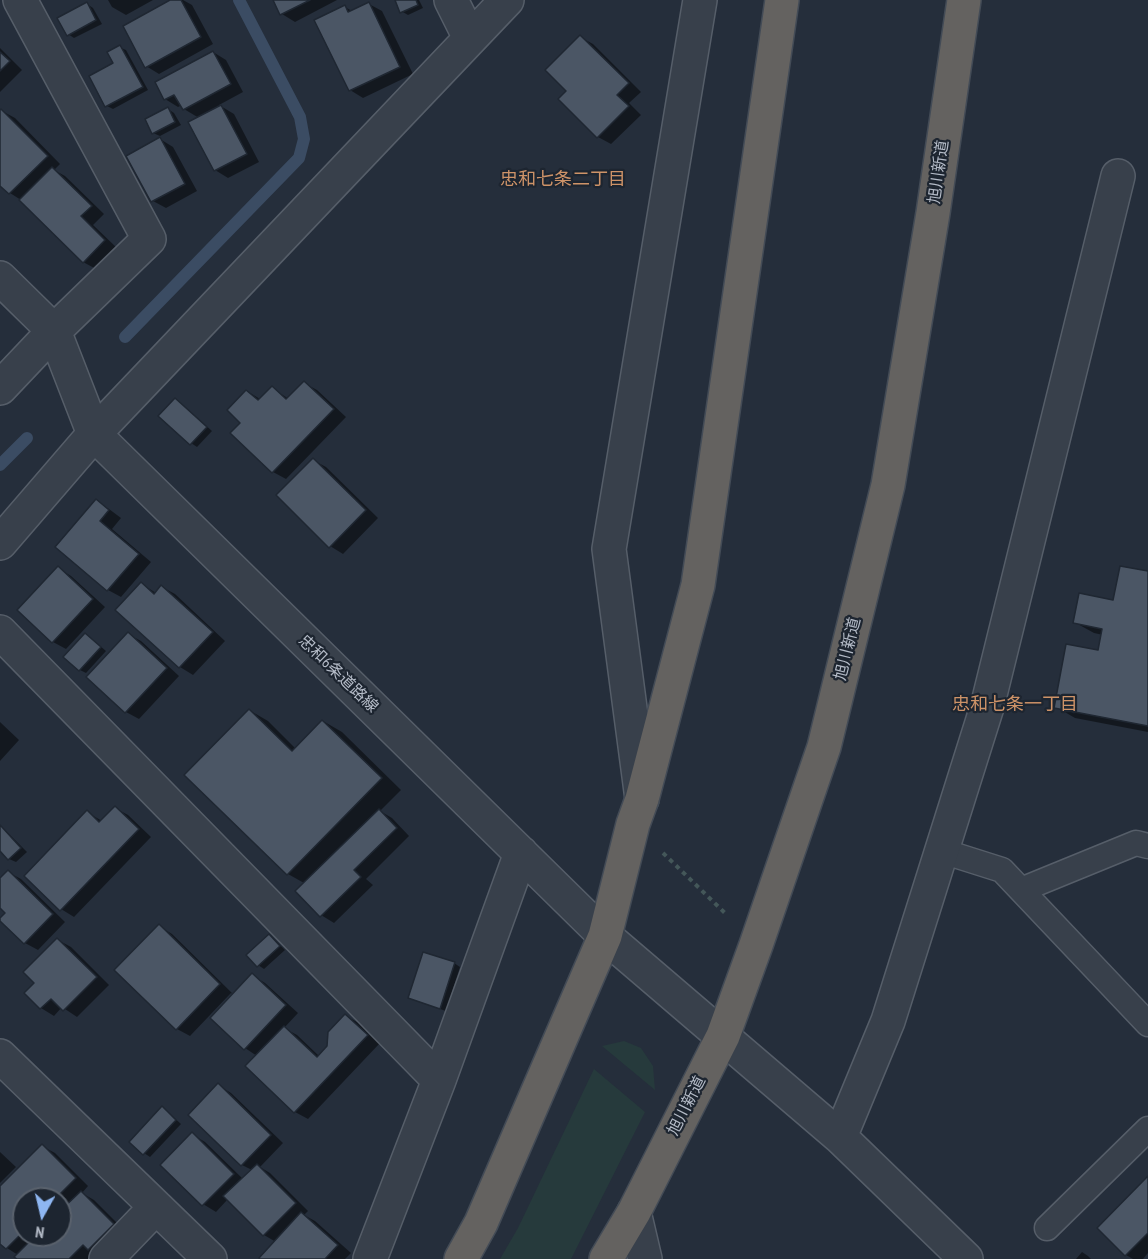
<!DOCTYPE html>
<html>
<head>
<meta charset="utf-8">
<style>
	body { margin:0 }
	#map { position:relative; width:1148px; height:1259px; overflow:hidden; background:#252e3b; font-family:"PT Sans Narrow",sans-serif }
	canvas { display:block }
	.north { position:absolute; left:12px; top:1187px; width:60px; height:60px; box-sizing:border-box; background:#1d2530; border:2px solid #59616c; border-radius:50%; rotate:188deg; font-size:16px; font-weight:700; line-height:24px; text-align:center; color:#b4bbc7 }
	.north::after { content:''; display:block; margin:auto; width:21px; height:27px; background:#8eb6f1; clip-path:polygon(50% 0,100% 100%,50% 72%,0 100%) }
</style>
</head>
<body>
<div id="map">
<canvas width="1148" height="1259"></canvas>
<div class="north">N</div>
</div>
<script>
const ctx = document.querySelector('canvas').getContext('2d');
ctx.lineJoin = 'round';
function paint(path, color) { ctx.fillStyle = color; ctx.fill(path, 'evenodd'); }
function trace(path, color, width, dash) { ctx.strokeStyle = color; ctx.lineWidth = width; ctx.lineCap = dash ? 'butt' : 'round'; ctx.setLineDash(dash || []); ctx.stroke(path); }
function write(font, color, halo, rows, align = 'center') {
  ctx.font = font + ' "PT Sans Narrow","Noto Sans JP",sans-serif'; ctx.lineWidth = 4.5; ctx.setLineDash([]); ctx.textBaseline = 'middle'; ctx.strokeStyle = halo; ctx.fillStyle = color; for (const [text, x, y, turn = 0] of rows) {
    ctx.save(); ctx.translate(x, y); ctx.rotate((+turn || 0) * Math.PI / 180); ctx.textAlign = isNaN(turn) ? turn : align; if (halo) ctx.strokeText(text, 0, 0); ctx.fillText(text, 0, 0); ctx.restore();
  }
}
paint(new Path2D(`
	M624,1041L641,1048L653,1066L655,1090L602,1046Z
	M594,1069L645,1112L571,1259H500L518,1228Z`), '#263a3c');
paint(new Path2D(`
	M108,0H153L126,15L112,7Z
	M174,0H183L192,5L213,44L159,74L146,66Z
	M274,0H337L295,22L282,14Z
	M396,0H419L423,8L408,15L401,11Z
	M87,4L93,8L102,24L74,38L68,34Z
	M369,4L382,11L413,74L363,98L350,90L316,21L345,7L352,11Z
	M580,37L593,44L641,92L629,103L641,115L611,144L598,137L569,92Z
	M119,47L126,50L148,90L113,109L107,106Z
	M0,48L22,70L0,92Z
	M213,52L226,60L243,92L219,105L234,114L259,162L228,178L215,170L190,122L199,118L184,109L182,105L178,107L165,99Z
	M168,109L174,113L181,125L160,136L153,133Z
	M2,111L15,118L60,164L54,170L65,176L104,214L93,225L117,248L96,269L83,262L21,200L10,193L0,183V113Z
	M160,139L173,147L197,191L166,208L153,201Z
	M304,383L317,390L346,417L286,479L273,472L242,422L247,391L260,399L272,388L289,399Z
	M175,400L181,403L212,431L197,447L191,443Z
	M313,460L326,467L378,518L343,554L330,546Z
	M96,501L109,509L121,518L112,529L151,562L121,597L108,590Z
	M58,568L71,576L105,607L66,649L53,642Z
	M1148,573V732L1075,718L1056,707L1099,652L1103,635L1094,633L1074,622L1115,601Z
	M142,584L156,593L162,587L175,594L225,641L193,675L180,667L117,610Z
	M128,634L141,641L179,676L139,719L126,712Z
	M86,635L92,639L106,651L86,673L80,670Z
	M249,710L268,721L296,749L323,721L342,732L401,790L380,811L392,818L409,836L366,879L373,885L334,923L321,915L304,883L288,874L186,775Z
	M0,722L19,740L0,761Z
	M115,808L128,815L151,837L74,917L61,909L87,812L102,821Z
	M0,827L6,831L27,852L16,862L9,859L0,849Z
	M8,872L21,879L65,922L38,950L25,943L7,913L0,906V880Z
	M159,926L172,934L234,995L252,975L265,983L298,1013L284,1028L297,1035L319,1056L329,1047L346,1016L359,1023L380,1043L308,1119L295,1112L257,1056L245,1048L234,995L231,993L190,1036L177,1029Z
	M269,936L275,940L285,950L264,969L258,965Z
	M58,940L71,947L109,985L77,1017L62,1007L54,1016L41,1008L36,983Z
	M454,963L460,967L446,1011L416,1001L410,997Z
	M218,1085L231,1093L283,1143L260,1167L270,1173L308,1211L304,1215L315,1221L351,1253L345,1259H263L276,1242L264,1235L228,1199L216,1212L203,1204L192,1134L205,1142L243,1179L252,1170L242,1165Z
	M162,1108L168,1112L181,1124L150,1157L144,1153Z
	M42,1146L55,1153L88,1186L82,1193L94,1200L126,1232L96,1253L89,1259H19L18,1255L7,1248L0,1242V1188ZM24,1199H60V1235H24Z
	M0,1152L16,1167L0,1183Z
	M1148,1178V1253L1143,1259H1133L1126,1255L1099,1228Z
	M1082,1252L1088,1256L1091,1259H1076Z`), '#0007');
trace(new Path2D(`
	M125,337L299,158L304,139L300,117L239,0
	M0,465L27,438`), '#3b4c63', 12);
const building = new Path2D(`
	M170,0H181L201,37L145,68L123,26Z
	M273,0H310L280,15Z
	M395,0H416L418,5L400,13Z
	M87,2L96,20L67,36L57,18Z
	M369,2L400,67L349,91L314,20L345,5L348,12Z
	M580,35L629,83L617,95L629,106L597,138L558,99L566,91L545,70Z
	M120,45L143,87L105,107L89,76L113,63L107,52Z
	M213,51L231,84L183,110L174,95L164,100L155,82Z
	M0,52L10,61L0,71Z
	M221,105L247,154L214,171L188,122Z
	M168,107L175,122L152,134L145,119Z
	M1,109L48,156L9,194L0,186V110Z
	M160,137L185,184L151,202L126,156Z
	M52,167L92,206L81,216L105,240L83,263L19,200Z
	M304,381L334,409L272,473L230,433L240,423L227,410L246,390L258,400L272,386L286,399Z
	M175,398L207,427L190,445L158,416Z
	M313,458L366,510L329,548L276,495Z
	M96,499L109,510L100,521L139,554L107,591L55,547Z
	M58,566L93,599L52,643L17,610Z
	M1120,566L1148,571V726L1054,708L1066,644L1098,650L1102,629L1073,623L1079,593L1113,600Z
	M141,582L154,594L161,585L213,632L179,668L115,610Z
	M128,632L167,668L125,713L86,677Z
	M85,633L101,647L79,671L63,657Z
	M249,709L292,751L322,720L382,778L287,875L184,775Z
	M115,806L139,829L60,911L24,876L87,810L99,822Z
	M379,809L397,828L354,870L361,877L320,917L295,891Z
	M0,825L21,848L8,860L0,851Z
	M8,870L53,914L24,944L0,921V918L5,913L0,908V878Z
	M159,924L220,984L176,1030L114,970Z
	M269,934L280,946L257,967L246,955Z
	M57,938L97,977L63,1011L51,999L40,1009L24,993L34,983L23,972Z
	M423,952L455,962L440,1009L408,998Z
	M252,973L286,1005L244,1050L210,1018Z
	M345,1014L368,1035L294,1113L245,1066L284,1026L317,1057L327,1046L328,1032Z
	M218,1083L271,1135L241,1166L188,1115Z
	M162,1106L176,1120L143,1155L129,1142Z
	M192,1132L234,1174L202,1206L160,1165Z
	M42,1144L76,1178L55,1199H24V1231L6,1249L0,1244V1186Z
	M257,1164L296,1203L263,1236L223,1196Z
	M1148,1176V1233L1125,1256L1097,1228Z
	M81,1191L114,1224L88,1250L83,1245L69,1259H17L14,1257L36,1235H60V1211Z
	M301,1212L338,1245L325,1259H260L259,1258Z`);
paint(building, '#4b5665');
trace(building, '#1f2732', 1.5);
const service = new Path2D(`
	M942,851L1002,870L1148,1024
	M1021,890L1136,843L1148,846
	M1047,1228L1148,1129`);
const minor = new Path2D(`
	M451,0L470,38
	M0,278L54,331L94,434L605,936L840,1137L966,1259
	M0,388L54,331L149,239L20,0
	M0,543L94,434L507,0
	M0,632L439,1080
	M642,799L609,549L700,0
	M0,1056L210,1259
	M840,1137L888,1021L987,707L1118,176
	M634,1212L645,1259
	M106,1259L156,1207
	M370,1259L439,1080L521,853`);
const trunk = new Path2D(`
	M461,1259L481,1223L605,936L633,824L642,799L698,585L782,0
	M606,1259L634,1212L723,1036L756,945L824,747L888,485L933,213L964,0`);
trace(service, '#565e69', 27);
trace(minor, '#565e69', 36);
trace(trunk, '#434b56', 36);
trace(new Path2D(`
	M663,853L727,915`), '#445759', 4, [4.5, 4.5]);
trace(service, '#38404b', 24);
trace(minor, '#38404b', 33);
trace(trunk, '#646260', 33);
write('16px', '#b4bbc7', '#1d2530', [
	["旭川新道",939,172,-82],
	["旭川新道",848,649,-76],
	["忠和6条道路線",338,674,44],
	["旭川新道",687,1106,-63]
]);
write('18px', '#ce9368', '#1d2530', [
	["忠和七条二丁目",563,180],
	["忠和七条一丁目",1015,705]
]);
</script>
</body>
</html>
